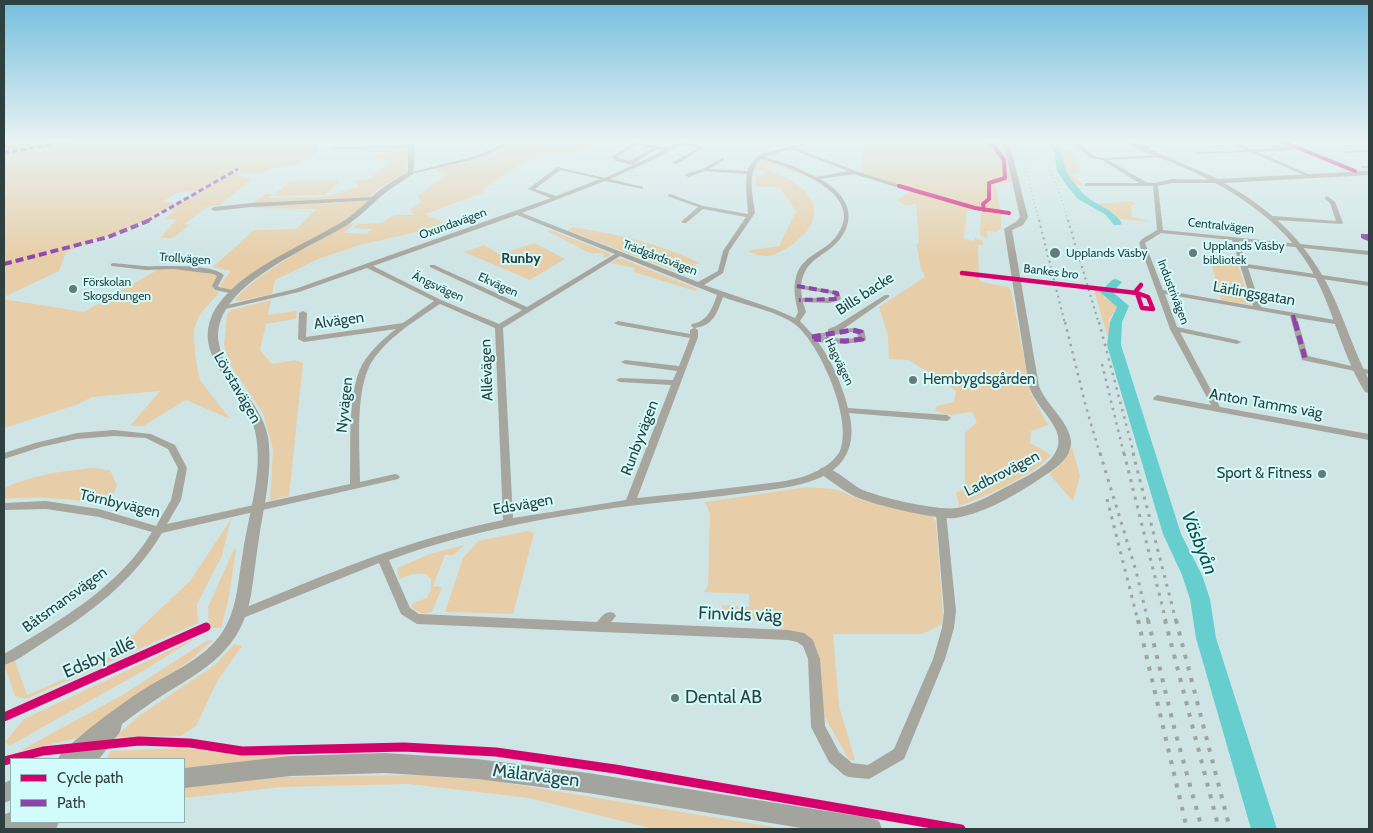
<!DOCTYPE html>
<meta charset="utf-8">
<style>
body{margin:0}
#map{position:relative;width:1373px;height:833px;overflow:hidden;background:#cfe5e5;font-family:Cabin,sans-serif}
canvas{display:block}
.frame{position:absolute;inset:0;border:5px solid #2f4040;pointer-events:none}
.legend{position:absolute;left:10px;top:758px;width:175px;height:65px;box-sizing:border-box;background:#d2fcfc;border:1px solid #91b1b1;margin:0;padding:6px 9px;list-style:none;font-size:15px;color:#2f4040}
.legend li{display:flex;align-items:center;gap:10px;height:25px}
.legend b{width:25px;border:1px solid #91b1b1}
</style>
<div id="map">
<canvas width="1373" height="833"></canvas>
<div class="frame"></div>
<ul class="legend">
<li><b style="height:6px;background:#d6006c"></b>Cycle path</li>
<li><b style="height:6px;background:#8e44ad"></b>Path</li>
</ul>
</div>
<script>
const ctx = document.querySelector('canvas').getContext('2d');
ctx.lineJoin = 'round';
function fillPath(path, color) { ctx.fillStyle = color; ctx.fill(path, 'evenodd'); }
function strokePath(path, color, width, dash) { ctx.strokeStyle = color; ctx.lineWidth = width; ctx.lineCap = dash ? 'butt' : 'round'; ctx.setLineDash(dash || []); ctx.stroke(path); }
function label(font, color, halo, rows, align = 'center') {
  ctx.font = font + ' Cabin,sans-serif'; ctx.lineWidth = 4; ctx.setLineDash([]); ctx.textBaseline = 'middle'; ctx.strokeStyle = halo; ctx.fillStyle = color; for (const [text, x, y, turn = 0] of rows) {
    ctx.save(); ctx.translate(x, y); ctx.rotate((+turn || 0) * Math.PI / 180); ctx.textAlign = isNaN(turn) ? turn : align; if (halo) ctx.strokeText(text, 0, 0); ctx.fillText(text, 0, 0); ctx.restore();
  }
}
fillPath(new Path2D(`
 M4,141H315L319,150L298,164L269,169L263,174H242L239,168L196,191L179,192L162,202L177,203L124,231L91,241L66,252L59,271L4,297Z
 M398,141H409C412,155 403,163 405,172C400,180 381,184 374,193C344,231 293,245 254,272C245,278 238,285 230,291L222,290L220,285L231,271L213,267L254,230L296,229L317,209L255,208L252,206L339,203L341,199L253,204L265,194H273L269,198L323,197L358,187L359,184L354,183L355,181H350L370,179L389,162L388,159H372L377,154H385Z
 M518,141H602L565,157L547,154L534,160L525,162L484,188L483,193L425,214L448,225L363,244L318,259L275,280L272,294L240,301L234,300C266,267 310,246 350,223L353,224L344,233L367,234L372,229L353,228L357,224L382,223L394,215H414L410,209L421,202L418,196L446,175L434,169L480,158Z
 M860,141H1002L1008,162L1011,183H995L1001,213V229L996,232L987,231L988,239L980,235L981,211L967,209L964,239L974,241L975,238L983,241V245H978L979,280L982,282L1008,287L1011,290L1031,394L1048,425L1031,431L1030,443L1051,455C1033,476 986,496 959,506L956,493L965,488V433L977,422L972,412L949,415L935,411L937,406L954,402L956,391L930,373L908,360L889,359L888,336L879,307L925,277L921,268L916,244L919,243L916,204L904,205L897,200L909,192L900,185L862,172L863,146Z
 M1056,141H1069L1074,145H1060L1073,156L1081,173L1071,174L1084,185H1076L1065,173L1063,162L1059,158L1064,153L1055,144Z
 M762,158L810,175C793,177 781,162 763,166C778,175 797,180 808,195C824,217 806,236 787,248C781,251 772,257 765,256C760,256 752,253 747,251L779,246L796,211L779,187H756V175H764L761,170H753Z
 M236,171L240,176L252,179L220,205L207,207L184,224L190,225L173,238H160L176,220L166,219L173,211L169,210Z
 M339,181L325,195L273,196L289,182Z
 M1132,201L1136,205H1131L1132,217L1153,222L1120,219L1114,213L1096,204Z
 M573,227C618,234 659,244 700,263L675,271L567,230Z
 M551,230L609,253L611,255L605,258L603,257L604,253H590L547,231Z
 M535,243L565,259L530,280L464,252L484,245L499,254Z
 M1209,255L1236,259L1251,305L1221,300Z
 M617,259H622L698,289L695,291L634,272L635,268L610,263Z
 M172,268L216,275L218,278L213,286V289L219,293L200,314L194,329L195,356L200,380L230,419L186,400L143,426H130L160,391L92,397L76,405L4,428V299L84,312L159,269Z
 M1094,290L1102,291L1104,297L1118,306L1109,320V341Z
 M271,300L268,315L297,311L296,319L266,324L260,350L272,364L295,360L303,363L289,496L270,501L273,449L263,413L230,365L224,344L227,314L231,310Z
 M1072,447L1080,476L1073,501L1049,474L1062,463Z
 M93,468L110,470L117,485L109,506C74,498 40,496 4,499V488C32,475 62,471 93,468Z
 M807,487L835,489L859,499L932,516L936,522L943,615L941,625L922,634H833L839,706L855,760H849L822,712L817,650L812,640L804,633L780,629V621L722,618V605L749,607V594L704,592L708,585L710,514L705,502Z
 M231,519L222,556L197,604L198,623L26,699L15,696L4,664L14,658L27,695L104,662L190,581Z
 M528,531L534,533L513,614L445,612L463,558L478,541Z
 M464,545L454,555H445L433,586L442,587L432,612C422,615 419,613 411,607L413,603L427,598L431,590V579L426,574H413L399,579L397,568L430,554Z
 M234,549H236L229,597L221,628H209L208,607Z
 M198,637L143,671L9,746L5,742L24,719Z
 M213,640L190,661L78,738L18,752L124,694L206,641Z
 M234,644L242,646L218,680L196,726L181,736L115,737L140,715L215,665Z
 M184,748L238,754L302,756L184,768V759H107L110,751Z
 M410,775L488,780L786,829H654L529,798L409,784L282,787L184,798V788L191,785L284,777Z`), '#e7cea9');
fillPath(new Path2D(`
 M1047,141H1055C1064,153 1061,157 1066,170C1069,178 1076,185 1082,192C1094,206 1112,207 1122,223L1120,225H1114L1106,215L1078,199L1068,187L1057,171L1054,151Z
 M1116,279L1122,282L1113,292L1129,306L1122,322L1121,345L1181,534L1202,575L1210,599L1216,638L1277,829H1251L1196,638L1190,599L1182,575L1163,534L1107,345L1110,322L1117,307L1100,292L1112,280Z`), '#67cecf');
fillPath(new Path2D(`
 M512,141H517L479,158L411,174L409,173L475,156Z
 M617,141L636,142L667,148L676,143L668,141H686L685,142L700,145L701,149L677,164H673V162L697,149L696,147L681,144L659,157L610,179L643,187V189L605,181L522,213L698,282L718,271L723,251L746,217L703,209L686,223H682V221L698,207L667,196L670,194L703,206L748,214L746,187L747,174L705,171L688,177L685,175L686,174L703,169L722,158H724V160L710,169L747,171C750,164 756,157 761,154L813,141H819L795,148L856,171L901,185L902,186L899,188L854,174L820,179C844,192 859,214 840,239C826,257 805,257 801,285L839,292L841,299L840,300L829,303L803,302L806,312L800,321L813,335L828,332V329L836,326L885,295H889V297L842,330L852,328L864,330L866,339L865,341L845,344L818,342C832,361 842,385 848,408L947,415L951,418L947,421L849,413C855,436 851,459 829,473C807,486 778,489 753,492C712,498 670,501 629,506C547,517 466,532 389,560L410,608L419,614L597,622C602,616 606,610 614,613L616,616L611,622L788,630L804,633L812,639L814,643L820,659L825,726L839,752L852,763L868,765L894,749L933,659L942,628L944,611L936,513L937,510H945L946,513L956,611L954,628L945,659L904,759L869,779L849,777L844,775L829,762L811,727L808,659L803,646L797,642L788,640L417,624L401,614L379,563L243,618L239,620L235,618L233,615L235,612C324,575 408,539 503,520L495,328L440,304C416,320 382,341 369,367C355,397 360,449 360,482L395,474L398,475L400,477L398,479L162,533C134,581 88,615 41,644C29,652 17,661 4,665V654C58,622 119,587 152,532L99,517L46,509L4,510V503L46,501L99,509L156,526L171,500L178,468L168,449L146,438L114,436L77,439L41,447L4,459V453L35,443L77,433L114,430L151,434L175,445L187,468L181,500L167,524L350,484C351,452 347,393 362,365C370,351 383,339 396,329L304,342L298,339L299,313L303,311L307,313L306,337L403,323L434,301L367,268L299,292L221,310L219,309V307L295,289L551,198L528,189L557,167L605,178L633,165L615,161L612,157L631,144L616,143ZM637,145L652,148L629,161L617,157ZM657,149L664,150L637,163H634ZM790,149L848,171L816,177L791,165L764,157ZM761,159C792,167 871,195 835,238C824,251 806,255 798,271C792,285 795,298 798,312L795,318L774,309L704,285L723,273L729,251L755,213C753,195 746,173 761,159ZM560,170L600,179L556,196L535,189ZM517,215L615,254L527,307L434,265H430V267L522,310L499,324L441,300L373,266ZM620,256L717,295C712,309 708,321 692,324L691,326L694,328L690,330V334L618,321L614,323L618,325L690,338L679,366L625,360L621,362L625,364L677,371L673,380L620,378L616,380L620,382L671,385L626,500L513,518L503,328ZM801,289L834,294V298H802ZM723,297C746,306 779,311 797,326C821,347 851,417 841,448C838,458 827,466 817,471C798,481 775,482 754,485C715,490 676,494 637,498L698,337V330L695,328C714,325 717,313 723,297ZM852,332L857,333L858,338L845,339L822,337Z
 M1069,141C1080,141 1089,154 1099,158L1164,155V156L1162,157L1108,160L1146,182L1155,183L1172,179L1220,180V182L1218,183H1172L1158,186L1163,230L1369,251V255L1239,241L1247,264L1369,282V286L1248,268L1261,307L1341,321L1345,323L1341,325L1297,318L1308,356L1369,370V374L1302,360L1290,316L1165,294L1177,327L1237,340L1241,342L1237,344L1180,332L1220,407L1369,434V440L1154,400L1153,398L1157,395L1211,405L1170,329L1139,243L1142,239L1157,230L1153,186H1085V184L1087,183H1139L1102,160L1091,158ZM1161,233L1232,240L1253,306L1163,290L1145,243Z
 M1133,141H1138L1150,147V150L1146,151V149Z
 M1227,141H1232L1252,149L1273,148L1271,146L1286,145L1294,148V150L1258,152L1313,176L1308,177L1251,152L1197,154L1195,153L1197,152L1245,150Z
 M1363,141H1369V143L1363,142Z
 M413,146L415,147V148L334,149L332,148L334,147Z
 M1369,150V152L1344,153L1342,152L1344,151Z
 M1363,166H1369V168H1361V166Z
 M1327,196L1335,202L1343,223L1342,224L1274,220L1271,218L1274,216L1336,221L1330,203L1324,198Z
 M374,197L377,199L376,200L251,207L214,211L211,209L214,207L251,203Z
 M113,263C123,264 134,265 144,266C164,267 209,263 224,275L218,286L219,287L236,291L237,292L234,294L215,290L212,286L217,276L213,274L173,269L146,270L111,266V264Z`), '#a6a59e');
fillPath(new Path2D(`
 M408,141H414L415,150L413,174C404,180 394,186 385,193C373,203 363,214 350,223C312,248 208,286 219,344C225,379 261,400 268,437C273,470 264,506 259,538C256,557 254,576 251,595C241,650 207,668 163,695C149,704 135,714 122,724L120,732L99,759H58L61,753C85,731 111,711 138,693C166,674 204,661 223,631C238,608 238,578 243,552C249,511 266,464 253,424C242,389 195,359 211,318C229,273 306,245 345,220C358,211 369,199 381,189C389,183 399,178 408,172Z
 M1003,141H1009L1028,217L1023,225L1012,230L1039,386C1046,405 1069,421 1071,441C1072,459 1053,470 1041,478C1016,495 985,513 955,518C937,520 869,504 852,495C841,489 831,481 821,474L819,471L821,468C833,465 851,485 863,490C882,498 938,511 957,508C977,504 994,493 1012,484C1033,473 1070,457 1055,428C1047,413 1034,402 1029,386L1004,229L1017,221L1020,217Z
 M1124,141H1131L1218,179L1369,171V175L1224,183C1273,210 1310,245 1333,296C1346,324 1355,353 1369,380V393L1365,392C1338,349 1332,296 1301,254C1271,213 1226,186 1180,166C1162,158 1140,152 1124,141Z`), '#a6a59e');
fillPath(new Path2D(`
 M385,753L477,759L588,773L871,818L879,821L882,829H807L588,793L477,779L385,773L291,776L184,788V768L291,756Z
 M11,780V800L4,803V783Z
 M11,812V822H59L56,829H5L4,818L5,814Z`), '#a3a49d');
strokePath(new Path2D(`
 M1019,141L1039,221
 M1037,141L1060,194L1068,221`), '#9da4a1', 1, [1, 3]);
strokePath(new Path2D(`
 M1039,220L1065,324
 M1068,220L1099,324`), '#9da4a1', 2, [2, 4]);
strokePath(new Path2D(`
 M1065,322L1086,407L1100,454
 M1099,322L1134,454
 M1102,364L1124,454`), '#9da4a1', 2.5, [2.5, 5]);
strokePath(new Path2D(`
 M1100,453L1136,571L1148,621
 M1124,453L1166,621
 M1133,453L1176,621
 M1107,499L1138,621`), '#9da4a1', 3, [3, 6]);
strokePath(new Path2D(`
 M1138,620L1187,829
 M1148,620L1175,731L1202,829
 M1165,620L1219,829
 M1176,620L1230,829`), '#9da4a1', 4, [4, 8]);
strokePath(new Path2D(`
 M4,153L69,141
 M147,221L238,169`), '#8e44ad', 3, [5.5, 3]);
strokePath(new Path2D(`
 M1369,236H1360L1369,239
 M4,264L108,237L150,220
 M797,286L837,293L838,299L799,300
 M1293,315L1295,324`), '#8e44ad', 4, [8, 4]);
strokePath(new Path2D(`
 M1295,322L1305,358
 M812,337L852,330L861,332L862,339L845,341L814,339`), '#8e44ad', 5, [9, 5]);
strokePath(new Path2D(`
 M1281,141L1355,171
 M899,186L975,208L1009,213
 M984,210L983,204L989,199V183L1005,178L1004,160L990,141`), '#d6006c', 4);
strokePath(new Path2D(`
 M962,273L1137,293
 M1137,293L1148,297L1153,309L1142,308Z
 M1137,293L1136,291L1141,285`), '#d6006c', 4.5);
strokePath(new Path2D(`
 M4,717L206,627
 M4,761L43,751L139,741L190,743L242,751L404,747L496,752L615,769L961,829`), '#d6006c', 9);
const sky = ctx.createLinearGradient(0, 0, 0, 257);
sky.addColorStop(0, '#74bede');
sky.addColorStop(0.55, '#e9f3f3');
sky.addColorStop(1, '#e9f3f300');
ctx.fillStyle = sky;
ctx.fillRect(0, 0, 1373, 257);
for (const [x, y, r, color] of [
 [1055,253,6,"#677a7a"],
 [1193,253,5,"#677a7a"],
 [73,289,5,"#677a7a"],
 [913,380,5,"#677a7a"],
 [1322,474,5,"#677a7a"],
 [675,698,5,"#677a7a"]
]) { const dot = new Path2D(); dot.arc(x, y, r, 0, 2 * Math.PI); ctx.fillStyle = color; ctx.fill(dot); strokePath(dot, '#d2fcfc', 2); }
label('12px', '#2f4040', '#d2fcfc', [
 ["Oxundavägen",453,224,-20],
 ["Centralvägen",1221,226,6],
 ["Trädgårdsvägen",660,258,21],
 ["Trollvägen",185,259,4],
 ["Bankes bro",1051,272,7],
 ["Ekvägen",498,285,24],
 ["Ängsvägen",438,287,25],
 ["Industrivägen",1173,292,69],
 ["Hagvägen",839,362,64]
]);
label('12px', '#2f4040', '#d2fcfc', [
 ["Upplands Väsby",1203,246],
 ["bibliotek",1203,260],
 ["Upplands Väsby",1066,253],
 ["Förskolan",83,282],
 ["Skogsdungen",83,296]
], 'left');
label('bold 14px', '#2f4040', '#d2fcfc', [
 ["Runby",521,259]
]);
label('15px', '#2f4040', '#d2fcfc', [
 ["Bills backe",865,294,-33],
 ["Lärlingsgatan",1254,294,10],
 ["Alvägen",339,321,-8],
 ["Allévägen",487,370,-92],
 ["Lövstavägen",237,388,60],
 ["Anton Tamms väg",1266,404,10],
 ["Nyvägen",345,405,-84],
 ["Runbyvägen",640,438,-69],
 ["Ladbrovägen",1002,474,-27],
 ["Törnbyvägen",120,504,13],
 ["Edsvägen",523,505,-10],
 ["Båtsmansvägen",65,600,-36]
]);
label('15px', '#2f4040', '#d2fcfc', [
 ["Hembygdsgården",923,380],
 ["Sport & Fitness",1312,474,"right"]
], 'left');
label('18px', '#2f4040', '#d2fcfc', [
 ["Finvids väg",740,615,2],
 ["Edsby allé",99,658,-24],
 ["Mälarvägen",536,776,7]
]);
label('18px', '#2f4040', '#d2fcfc', [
 ["Dental AB",685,698]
], 'left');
label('italic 19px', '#144e4e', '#d2fcfc', [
 ["Väsbyån",1199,543,68]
]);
</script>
